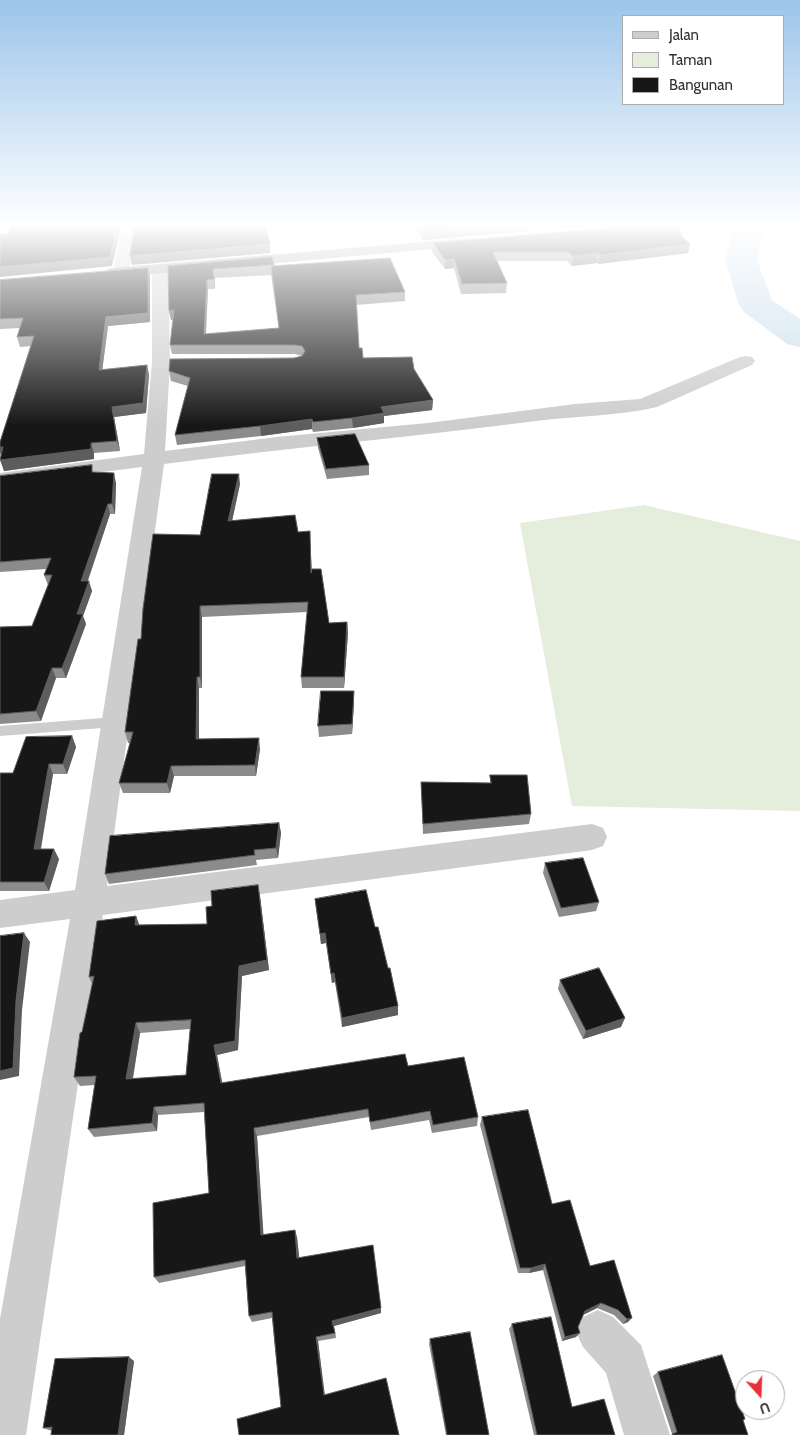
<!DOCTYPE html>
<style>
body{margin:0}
#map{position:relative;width:800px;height:1435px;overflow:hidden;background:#fff;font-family:Cabin,sans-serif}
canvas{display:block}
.legend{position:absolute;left:622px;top:15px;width:162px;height:90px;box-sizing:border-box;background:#fff;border:1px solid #acacac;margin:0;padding:6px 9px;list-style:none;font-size:15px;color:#303030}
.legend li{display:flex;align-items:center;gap:10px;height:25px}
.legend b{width:25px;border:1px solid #acacac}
.north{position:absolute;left:735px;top:1370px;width:50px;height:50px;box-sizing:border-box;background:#fff;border:1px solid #acacac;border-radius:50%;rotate:160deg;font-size:14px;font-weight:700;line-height:20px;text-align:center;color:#303030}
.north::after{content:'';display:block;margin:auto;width:18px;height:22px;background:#e83036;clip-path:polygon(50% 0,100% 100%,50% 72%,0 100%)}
</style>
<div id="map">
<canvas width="800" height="1435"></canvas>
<ul class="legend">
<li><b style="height:6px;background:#cdcdcd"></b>Jalan</li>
<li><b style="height:14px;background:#e5eddd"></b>Taman</li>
<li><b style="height:14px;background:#171717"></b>Bangunan</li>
</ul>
<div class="north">U</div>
</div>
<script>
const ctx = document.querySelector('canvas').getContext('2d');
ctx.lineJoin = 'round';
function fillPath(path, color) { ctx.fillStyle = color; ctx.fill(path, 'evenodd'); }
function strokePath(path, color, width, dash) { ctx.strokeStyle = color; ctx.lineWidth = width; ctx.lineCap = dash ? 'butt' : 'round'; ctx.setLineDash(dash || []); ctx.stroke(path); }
fillPath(new Path2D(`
 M644,505L800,541V811L572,806L520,523Z`), '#e5eddd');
fillPath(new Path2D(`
 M735,224H765L757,260L772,300L800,319V347L787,344L744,312L739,305L725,260Z`), '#c9deed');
fillPath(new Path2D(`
 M115,717L120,718L122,722L120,726L115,727L0,736V726Z`), '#cdcdcd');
fillPath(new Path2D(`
 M122,224H136L129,273L127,276H115L113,273Z
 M527,224H541L548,236L546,239H536Z
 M160,264L166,266L168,269L170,362L165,451L277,437L428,423L575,404L640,399L740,357L746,356L752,357L755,361L752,365L657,407C619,416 576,416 536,421C412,437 288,448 164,464L107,886L592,824L603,828L607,837L603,846L592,850L103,915L26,1435H0V1319L70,919L0,928V900L75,890L142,467L0,485V473L144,454L152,362V269L154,266Z
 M598,1310L613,1317L641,1345L670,1435H624L606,1373L583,1347L576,1332L583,1317Z`), '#cdcdcd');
fillPath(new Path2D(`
 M471,238L476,239L478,242L476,245L112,278L106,276L104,273L106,270L112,268Z`), '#a0a0a0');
fillPath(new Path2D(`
 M412,224H530L529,231L423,240Z
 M542,224H610L546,229Z
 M620,227L682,237L690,244L688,253L598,264L597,263L572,266L567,261H497L507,283L506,293L461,294L454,268L445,269L432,252L433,243Z
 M168,266H274L405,292V301L356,305L359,348L363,358L414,369L433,400L432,410L384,416V423L353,428L313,432L312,429L261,436L177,445L175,435L188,386L171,381L169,371L294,358L302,356L295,354H172L170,345L173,320H171L169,311ZM271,275L279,328L206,334L208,289H215V278Z
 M148,268L150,277V322L108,326L102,370L147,365L149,375L146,413L114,417L120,451L94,453V459L4,471L0,452V442L31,346L20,347L17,337L20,328L0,329V280Z
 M317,438L369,465V475L327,479L318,448Z
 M94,472L116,483L115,514H110L88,581L92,591L83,616L86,624L66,678H56L41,721L0,724V627L32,626L48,585L44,575L46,569L0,572V476Z
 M240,484L232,520L298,532L310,542L312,570L329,623L347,622L348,633L344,688H302L301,677L307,612L202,617V688H199V739L260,749L256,776H174L170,793H123L119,783L130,743H128L125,732L141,639L200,535Z
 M354,702L352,734L319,737L318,726Z
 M72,736L76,747L67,774H53L41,849L59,859L49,891H0V773H13Z
 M490,775L531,814L529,824L423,834L421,782L490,783Z
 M279,823L281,833L278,858L256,860L257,865L109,884L105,874Z
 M545,863L599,902L596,911L559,917L543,873Z
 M258,885L260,896L269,970L242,976L238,1050L217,1055L222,1083L408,1066L478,1117L477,1126L432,1133L429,1120L371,1130L369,1117L257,1136L263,1235L297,1237L299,1258L381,1313L334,1326L336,1338L318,1341L325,1395L281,1407L272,1318L252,1322L249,1316L245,1266L159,1283L154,1277L209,1193L204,1112L158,1115L157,1131L94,1137L88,1129L95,1085L80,1086L74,1077L92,984L89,977L136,916L139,925L207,924L212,906ZM190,1029L186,1075L133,1079L140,1033Z
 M315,899L375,927L398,1006V1015L342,1027L335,982L332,983L326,943L321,944Z
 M560,980L621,1027L583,1039L558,989Z
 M482,1117L552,1204L590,1266L614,1260L628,1322L623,1324L614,1315L597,1308L583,1315L578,1327L576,1337L562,1341L543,1270L529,1273H518L480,1125Z
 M512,1324L572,1407L615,1435H534L509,1329Z
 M430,1339L489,1435H446L429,1344Z
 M134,1361L124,1435H51L52,1431L43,1428Z
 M658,1372L743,1420L748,1435H671L672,1434L653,1376Z`), '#8b8b8b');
fillPath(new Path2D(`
 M118,224H122L112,266L0,277V267Z
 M504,224H530L529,231L423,240L424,231Z
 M547,224H610L546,229Z
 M270,244V253L132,265L130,256Z
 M690,244L688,253L598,264L600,255Z
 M598,253L597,263L572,266L573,256Z
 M454,259V268L445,269V260Z
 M148,268L150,277V322L108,326L101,380L99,370L106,317Z
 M213,269L215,278V289Z
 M207,280L208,289L205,344L204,334Z
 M174,310L176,320H171L169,311Z
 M147,365L149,375L146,413L114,417L120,451L117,441L112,407Z
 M433,400L432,410L384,416V423L353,428L352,418L381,407Z
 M312,419V429L261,436L260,426Z
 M91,443L94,453V459L4,471L0,460Z
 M0,447H3L2,458L0,452Z
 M114,473L116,483L115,514L112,504Z
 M239,474L240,484L230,531L228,521Z
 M108,504L110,514L84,591L81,581Z
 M89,581L92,591L83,616L86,624L66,678L62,668L77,614Z
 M200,606L202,617V688L200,677Z
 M347,622L348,633L344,688V677Z
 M52,668L56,678L41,721L36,711Z
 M197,677L199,688V750L196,739Z
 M354,691V702L352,734V724Z
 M72,736L76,747L67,774L63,764Z
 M259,738L260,749L256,776L255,765Z
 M49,764L53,774L39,859L34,849Z
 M171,766L174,776L170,793L167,783Z
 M279,823L281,833L278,858L276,848Z
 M54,849L59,859L49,891L44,882Z
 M258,885L260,896L269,970L242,976L238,1050L217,1055L224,1092L221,1083L214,1045L239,966Z
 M136,916L140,927L135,925Z
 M24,933L30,942L22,1010L19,1076L0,1080V1071L16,1001Z
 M325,933L326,943L321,944L320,934Z
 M334,973L335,982L332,983L331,974Z
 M398,1006V1015L342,1027V1018Z
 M625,1018L621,1027L583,1039L586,1031Z
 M136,1023L140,1033L131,1088L126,1079Z
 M154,1107L158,1115L157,1131L152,1123Z
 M254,1128L257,1136L264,1242L261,1235Z
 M295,1230L297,1237L300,1264L297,1258Z
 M545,1264L543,1270L529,1273L531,1268Z
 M601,1303L597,1308L581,1316L585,1311Z
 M381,1308V1313L334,1326L336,1338L332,1321Z
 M632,1318L628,1322L623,1324L627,1319Z
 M580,1333L576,1337L562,1341L565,1337Z
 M316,1337L318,1341L325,1399L324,1395Z
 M129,1357L134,1361L124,1435H118Z`), '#5d5d5d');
const building = new Path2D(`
 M12,224H118L110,257L0,267V234H8Z
 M135,224H265L270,244L130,256Z
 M419,224H504L424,231Z
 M639,224H678L682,237L690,244L600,255L598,253L573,256L568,252H493L507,283L462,284L454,259L445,260L433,243L620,227Z
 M272,257L274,265L213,269L214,279L207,280L204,334L279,328L271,266L390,258L405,292L356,295L359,348H362L363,358L412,357L414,369L433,400L381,407L384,413L352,418L313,422L312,419L260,426L175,435L190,378L169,371L170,359L294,358L302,356L305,351L302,346L294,345H170L174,310L169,311L168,266Z
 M148,268V313L106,317L99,370L147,365L143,403L112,407L117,441L91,443V449L0,460L3,447H0V442L34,336L17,337L23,318L0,319V280Z
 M355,434L369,465L326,469L317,438Z
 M92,465V472L114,473L112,504H108L81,581H89L77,614H83L62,668H52L36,711L0,714V627L32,626L52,575H44L51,558L0,562V476Z
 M212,474H239L228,521L295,515L298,532L310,531L311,573L312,569H321L329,623L347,622L344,677H301L308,602L200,606V677H197L196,739L259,738L255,765L171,766L167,783H119L133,732H125L138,639H141L143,609L153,534L200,535Z
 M321,691H354L352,724L318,726Z
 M72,736L63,764H49L34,849H54L44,882H0V773H13L26,737Z
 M490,775H527L531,814L423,824L421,782L491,783Z
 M279,823L276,848L254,850L255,855L105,874L110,836Z
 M583,858L599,902L561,908L545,863Z
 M258,885L267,960L239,966L235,1041L214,1045L221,1083L405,1054L408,1066L464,1057L478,1117L433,1125L430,1111L370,1122L368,1109L254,1128L261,1235L295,1230L297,1258L373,1245L381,1308L332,1321L335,1333L316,1337L324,1395L386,1378L399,1435H239L237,1419L281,1407L272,1312L249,1316L245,1260L154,1277L153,1203L209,1193L204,1103L154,1107L152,1123L88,1129L96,1076L74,1077L80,1033L82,1032L94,976L89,977L97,921L136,916L135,925L207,924L206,907L212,906L211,891ZM191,1020L186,1075L126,1079L136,1023Z
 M366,890L375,927H378L388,968H390L398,1006L342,1018L334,973L331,974L325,933L320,934L315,899Z
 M24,933L16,1001L13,1068L0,1071V936Z
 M599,968L625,1018L586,1031L560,980Z
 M528,1110L552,1204L570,1200L590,1266L614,1260L632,1318L627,1319L618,1310L601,1303L585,1311L578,1327L580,1333L565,1337L545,1264L531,1268H520L482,1117Z
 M551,1317L572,1407L604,1399L615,1435H537L512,1324Z
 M470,1332L489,1435H447L430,1339Z
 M722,1355L745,1419L743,1420L748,1435H673L672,1434L677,1432L658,1372Z
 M129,1357L118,1435H51L52,1427L43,1428L55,1359Z`);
fillPath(building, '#171717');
strokePath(building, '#5d5d5d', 1);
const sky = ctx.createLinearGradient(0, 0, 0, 425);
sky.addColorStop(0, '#9bc5ea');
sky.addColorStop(0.53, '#fff');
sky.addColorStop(1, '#ffffff00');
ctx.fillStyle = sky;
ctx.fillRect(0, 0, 800, 425);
</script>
